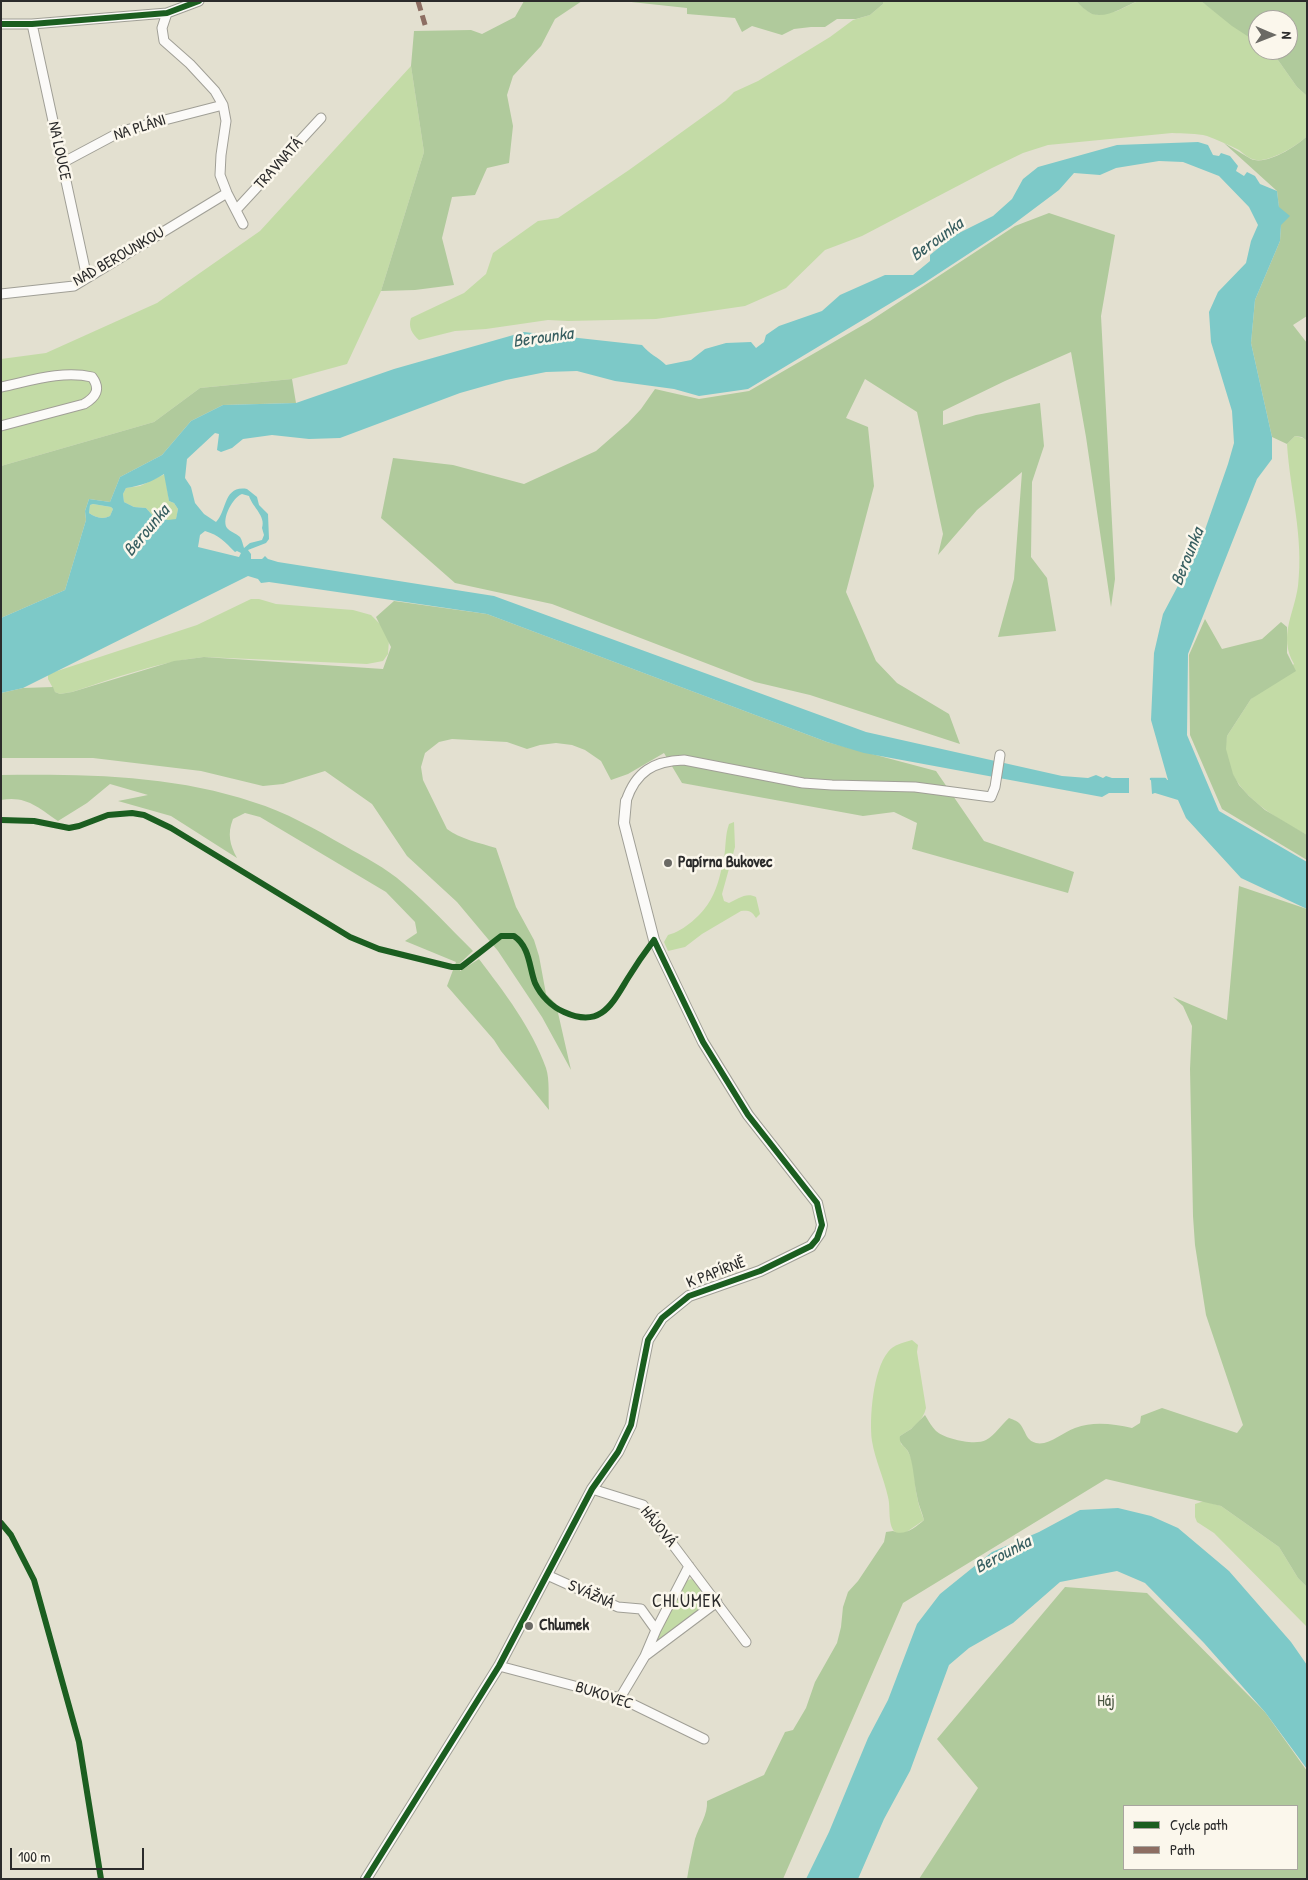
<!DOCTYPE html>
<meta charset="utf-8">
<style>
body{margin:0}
#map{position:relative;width:1308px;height:1880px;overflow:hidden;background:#e3e0d0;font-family:"Patrick Hand",sans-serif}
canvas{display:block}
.frame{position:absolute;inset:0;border:2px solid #2b2b2b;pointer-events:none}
.legend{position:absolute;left:1123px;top:1805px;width:175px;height:65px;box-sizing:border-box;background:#fbf7ec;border:1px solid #a8a59f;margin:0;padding:6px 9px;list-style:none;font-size:15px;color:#2b2b2b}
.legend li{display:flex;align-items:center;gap:10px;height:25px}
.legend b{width:25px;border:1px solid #a8a59f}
.north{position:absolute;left:1248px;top:10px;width:50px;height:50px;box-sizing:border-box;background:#fbf7ec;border:1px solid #a8a59f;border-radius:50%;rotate:91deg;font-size:14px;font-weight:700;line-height:20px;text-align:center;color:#2b2b2b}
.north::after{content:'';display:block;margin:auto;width:18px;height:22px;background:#6b6a65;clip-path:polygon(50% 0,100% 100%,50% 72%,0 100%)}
.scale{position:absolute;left:10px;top:1848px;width:134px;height:22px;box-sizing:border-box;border:2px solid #2b2b2b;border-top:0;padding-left:6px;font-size:15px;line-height:18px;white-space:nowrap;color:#2b2b2b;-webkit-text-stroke:4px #fbf7ec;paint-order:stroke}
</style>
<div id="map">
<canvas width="1308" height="1880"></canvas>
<div class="frame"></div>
<ul class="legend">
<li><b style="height:6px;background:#1b5e20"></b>Cycle path</li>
<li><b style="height:6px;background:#8d6e63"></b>Path</li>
</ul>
<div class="north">N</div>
<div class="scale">100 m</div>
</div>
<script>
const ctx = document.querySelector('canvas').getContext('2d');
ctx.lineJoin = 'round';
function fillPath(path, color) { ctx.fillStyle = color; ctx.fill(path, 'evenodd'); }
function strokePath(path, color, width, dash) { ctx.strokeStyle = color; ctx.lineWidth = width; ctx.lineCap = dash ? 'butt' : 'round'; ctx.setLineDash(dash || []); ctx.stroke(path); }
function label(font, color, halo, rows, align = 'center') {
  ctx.font = font + ' "Patrick Hand",sans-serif'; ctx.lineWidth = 5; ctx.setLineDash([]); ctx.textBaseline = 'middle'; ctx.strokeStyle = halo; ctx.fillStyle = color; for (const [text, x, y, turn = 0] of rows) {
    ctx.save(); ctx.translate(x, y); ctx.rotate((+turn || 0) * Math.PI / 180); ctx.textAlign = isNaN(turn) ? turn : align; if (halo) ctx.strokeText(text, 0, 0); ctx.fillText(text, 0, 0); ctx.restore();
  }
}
fillPath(new Path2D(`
 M883,1H1076L1090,13L1098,15L1117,11L1138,1H1201L1258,43V50H1269L1273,53L1297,87L1307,96V136C1297,146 1266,165 1252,159C1247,157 1243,153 1239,150C1229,145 1218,140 1207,136C1197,133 1183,134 1172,133L1048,145L1023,153L992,168L862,236L825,250L786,288L745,306L656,319L568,321L548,320L486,329L455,331L419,340C412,334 408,327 411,318L464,293L486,274L493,253L538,221L558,218L629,170L725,101L734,92L758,81L830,37L853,20L870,15L883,4Z
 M411,66L424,152L381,291L347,364L292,379L200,388L154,422L1,466V359L46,353L157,303L260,231Z
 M1295,436L1303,438L1307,441V835C1272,816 1217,785 1227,736L1251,699L1294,664C1278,636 1294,615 1298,586C1304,536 1290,492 1287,444Z
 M165,474L169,501L174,503L178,509L176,520H168L154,517L146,508L134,507L124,502L123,494L126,488L140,486Z
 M93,504L111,507L113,509L110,516C102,520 95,517 89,513L90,505Z
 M251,599H259L276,604L353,610L371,615L381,625L389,640L388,654L383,661L367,664L204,657C158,662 115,678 72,692L60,694L55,692L48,679V674L197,625Z
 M734,822L735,847L722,894L724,901L729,903C738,899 746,892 756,897L760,914L756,918C752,911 748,910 741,911L702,934L685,947L668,951L664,942L668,935C684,931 703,914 711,899C718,887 721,871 724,858C726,846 725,835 729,824Z
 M912,1340L918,1345L917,1352L926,1408C923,1421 912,1429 900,1436L901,1444C917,1456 913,1478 917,1496C918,1504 921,1512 924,1520L905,1533H896C887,1526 891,1508 888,1497C884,1478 875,1460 872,1441C869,1419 873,1370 888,1352C894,1344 903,1343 912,1340Z
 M1204,1501L1221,1506L1279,1547L1298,1578L1307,1587V1627L1214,1533L1197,1522L1195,1517V1504Z
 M691,1579C702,1583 711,1597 707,1608L650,1651L686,1581Z`), '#c3dba6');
fillPath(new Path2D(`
 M524,1H582L555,19L541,46L513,76L507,95L513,126L509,163L487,168L475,195L452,197L442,238L454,285L415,290L381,291L424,152L411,66L414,31L471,30L482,34L515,17Z
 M622,1H883V4L870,15L856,19H837L825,27H811L794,29L782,35L752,26L742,32L735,18L687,14V8Z
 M1076,1H1138C1125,6 1107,19 1092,14C1086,11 1080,5 1076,1Z
 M1201,1H1307V96L1297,87L1273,53L1269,50H1288V20H1258V43L1232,26Z
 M1307,136V316L1293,325L1307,343V441L1302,437L1295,436L1287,444L1272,437L1251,343L1255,300L1280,241L1281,225L1277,191L1224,143C1233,148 1242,154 1251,159C1266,166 1297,146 1307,136Z
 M1049,213L1115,235L1101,316L1115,579L1111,607L1086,437L1071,352L1005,381L943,411V425L976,415L1040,403L1044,446L1032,482L1031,557L1047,578L1056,631L998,637L1014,579L1022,472L977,510L938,555L943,534L917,412L865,379L846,418L868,427L874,486L846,592L876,661L897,683L949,714L960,744L810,695L755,682L552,604L455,583L381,518L393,458L453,465L524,484L596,451L628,423L641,409L655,389L699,399L749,391L870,321L1015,226Z
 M292,379L296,403L223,405L191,421L162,455L120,477L110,502L89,499L85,511L86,520L65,590L1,618V466L154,422L200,388Z
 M394,601L487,614L827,742L936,771L984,841L1074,872L1068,893L912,849L917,823L894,812L863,816L682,783L664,753L628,774L611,780L601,761L585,750L572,745L556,743L540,745L527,749L507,742L452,739L439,742L425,753L421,767L423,780L447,829C460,839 480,843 496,848L516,907L534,940L539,956L546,994L556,1004L571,1070L542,1017L498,951L457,902L407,856L372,804L325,771L283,784L263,786L201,771L93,758H1V693L23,688L53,687L55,692L60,694L72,692L174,661L204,657L383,669L391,647L376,617Z
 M1205,619L1222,649L1262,639L1281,622L1287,627V653L1296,671L1251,699L1227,736L1226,749L1233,774L1239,785L1249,796L1265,810L1307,835V860L1222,809L1190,735L1189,655Z
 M1,775C85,774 173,775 253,802C286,812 315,829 345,846C364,857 386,868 403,883C428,904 450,928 473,951L460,963V971L479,959C504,992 532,1028 546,1068C550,1080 548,1097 549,1110L501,1051L494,1040L447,986L456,962L405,941L417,933L415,922L386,892L260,817L245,813L233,819C227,834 230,845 237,858L171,816L118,801L148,795L110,784L87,803L58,821C39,808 26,795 1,800Z
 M1239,886L1307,909V1587L1298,1578L1279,1547L1221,1506L1106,1479L903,1603L783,1879H687C689,1866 692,1852 695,1839C699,1826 708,1815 707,1801L764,1775L785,1732L793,1730L806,1708L815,1682L837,1643L841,1627L843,1607L848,1592L858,1581L884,1542L886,1532L893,1531C904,1537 916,1527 924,1520C922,1512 918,1504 917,1496C914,1483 914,1469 910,1456C908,1447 898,1445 900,1436L911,1429L925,1415C928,1420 932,1427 936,1431C945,1439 975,1446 986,1440C995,1435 1001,1425 1009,1418C1012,1419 1017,1421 1019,1423C1026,1430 1025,1440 1036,1443C1049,1446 1063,1432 1075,1428C1094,1421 1113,1424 1132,1428L1140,1423L1141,1416L1162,1408L1237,1433L1243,1425L1206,1315L1195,1245L1193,1216L1190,1069L1192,1026L1183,1006L1173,997L1227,1020Z
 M1065,1587L1147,1593L1265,1712L1307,1771V1879H919L978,1788L937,1739ZM1124,1806H1297V1869H1124Z`), '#b0ca9c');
fillPath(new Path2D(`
 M1198,142L1208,145L1213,155L1219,156L1221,153L1230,156L1238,166L1236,171L1244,176L1247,172L1255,176L1260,184L1277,191L1279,207L1290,216L1281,225L1280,241L1255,300L1251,343L1272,437V459L1257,479L1188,654L1187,735L1219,811L1307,862V909L1241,878L1186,818L1178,800L1155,793L1152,794L1151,780H1168L1151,720L1154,653L1163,614L1200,544L1228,464L1234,443L1232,411L1211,342L1209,312L1218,292L1246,263L1251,241L1258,225L1249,207L1219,176L1183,162L1159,161L1116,168L1100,175L1074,173L1059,190L1011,226L924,283L748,389L699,396L674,389L615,381L577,371L546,372L506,380L460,393L340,438L309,439L272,435L243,439L232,448L221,452L217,450L219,434L215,433L187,459L185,478L191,487L195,503L204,514L216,522C227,512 223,485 247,489L257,497L259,505L268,514L269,539L266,543L248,550L251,554V559H262L265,556L268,559L278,562L494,596L866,732L1062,776L1088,778L1096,775L1103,778L1106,776L1112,778H1129V793H1109L1102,797L864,753L827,742L487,614L269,582L261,583L258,579L248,576L23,688L1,693V618L65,590L86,520L85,511L89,499L110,502L120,477L162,455L191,421L223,405L296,403L394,369L524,332L642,345C649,354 658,357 666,365L691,360L705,349L726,343L751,342L756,348L764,342L766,335L779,326L822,311L840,295L885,275H913L930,261V255L953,236L993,216L1012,199L1023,179L1038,167L1117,145ZM164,474L169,501L174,503L178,509L176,519L168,520L154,517L146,508L134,507L124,502L123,494L126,488C140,486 152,482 164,474ZM242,494L249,496C253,508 266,516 262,528L264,535L262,540L250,543L244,548C243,545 242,540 240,537C236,533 230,532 227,528C221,519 233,497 242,494ZM93,504L111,507L113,509L110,516C102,520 95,517 89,513L90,505ZM205,531C219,535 225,542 235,552L237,551L241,553L239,557L198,547L200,535Z
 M1118,1508L1151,1516L1178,1528L1229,1571L1291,1642L1307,1665V1769L1265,1712L1204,1643L1145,1583L1117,1571L1060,1582L1013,1623L969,1648L949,1665L910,1771L884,1819L858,1879H806L829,1832L868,1738L888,1700L917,1624L940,1594L992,1552L1039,1532L1080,1510Z`), '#7dc9c8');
strokePath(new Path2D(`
 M1151,779H1165L1167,782`), '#7dc9c8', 2.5);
const minor = new Path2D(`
 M167,13L162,28L164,41L190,64L215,91L223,105L226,121L221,155L220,175L227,193L243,224
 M1,24H32L167,13L199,1
 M32,24L87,278
 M62,163L122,131L223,105
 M236,210L321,118
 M1,294L74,286L227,193
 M1,387C30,381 62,370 92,377C101,389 96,397 84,404L1,426
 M626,801C636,771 654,761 684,760L803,783L832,785L915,787L991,797L995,787L1000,755
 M592,1489L643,1505L746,1642
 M547,1575L618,1607L641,1609L656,1630
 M645,1656L656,1630L689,1566
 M499,1666L620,1698L704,1739
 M620,1698L645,1656L717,1602`);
const tertiary = new Path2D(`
 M366,1879L499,1666L592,1489L618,1452L631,1425L648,1340L662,1318L689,1296L760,1271L811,1246L820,1233L822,1225L817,1203L748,1115L703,1042L654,940L624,823L626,801`);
strokePath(minor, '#a09f96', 11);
strokePath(tertiary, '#a09f96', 12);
strokePath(minor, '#fbfaf8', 9);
strokePath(tertiary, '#fbfaf8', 10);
strokePath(new Path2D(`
 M418,1L426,28`), '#8d6e63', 5, [10, 5]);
strokePath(new Path2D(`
 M1,24H32L167,13L199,1
 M1,820L34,821L69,828L79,826L108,815L132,813L144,815L171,828L350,937L379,949L452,967H461L465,964L501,936H514C530,947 529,967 535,983C541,996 552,1007 564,1012C601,1029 612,1004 628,978C636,965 645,952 654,940L703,1042L748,1115L817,1203L822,1225L817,1239L811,1246L760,1271L689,1296L662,1318L648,1340L631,1425L618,1452L592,1489L499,1666L366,1879
 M1,1523L11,1535L34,1580L79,1742L101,1879`), '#1b5e20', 6);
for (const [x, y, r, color] of [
 [668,863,5,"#6b6a65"],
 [529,1626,5,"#6b6a65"]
]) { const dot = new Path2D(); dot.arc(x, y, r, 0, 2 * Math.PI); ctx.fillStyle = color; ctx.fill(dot); strokePath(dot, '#fbf7ec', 2); }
label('16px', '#2b2b2b', '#fbf7ec', [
 ["NA PLÁNI",140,128,-18],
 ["NA LOUCE",59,151,78],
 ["TRAVNATÁ",279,164,-48],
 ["NAD BEROUNKOU",119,257,-30],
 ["K PAPÍRNĚ",716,1273,-21],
 ["HÁJOVÁ",658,1527,51],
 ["SVÁŽNÁ",591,1595,24],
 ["BUKOVEC",604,1696,18]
]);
label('bold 16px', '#2b2b2b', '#fbf7ec', [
 ["Papírna Bukovec",678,863],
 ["Chlumek",539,1626]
], 'left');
label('16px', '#4a5641', '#fbf7ec', [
 ["Háj",1106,1702]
]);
label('italic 18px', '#385f61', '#fbf7ec', [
 ["Berounka",937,240,-36],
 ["Berounka",543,338,-8],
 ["Berounka",147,531,-50],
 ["Berounka",1188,557,-68],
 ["Berounka",1003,1555,-28]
]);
ctx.letterSpacing = '1px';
label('18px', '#2b2b2b', '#fbf7ec', [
 ["CHLUMEK",687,1602]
]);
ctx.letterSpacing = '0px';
</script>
